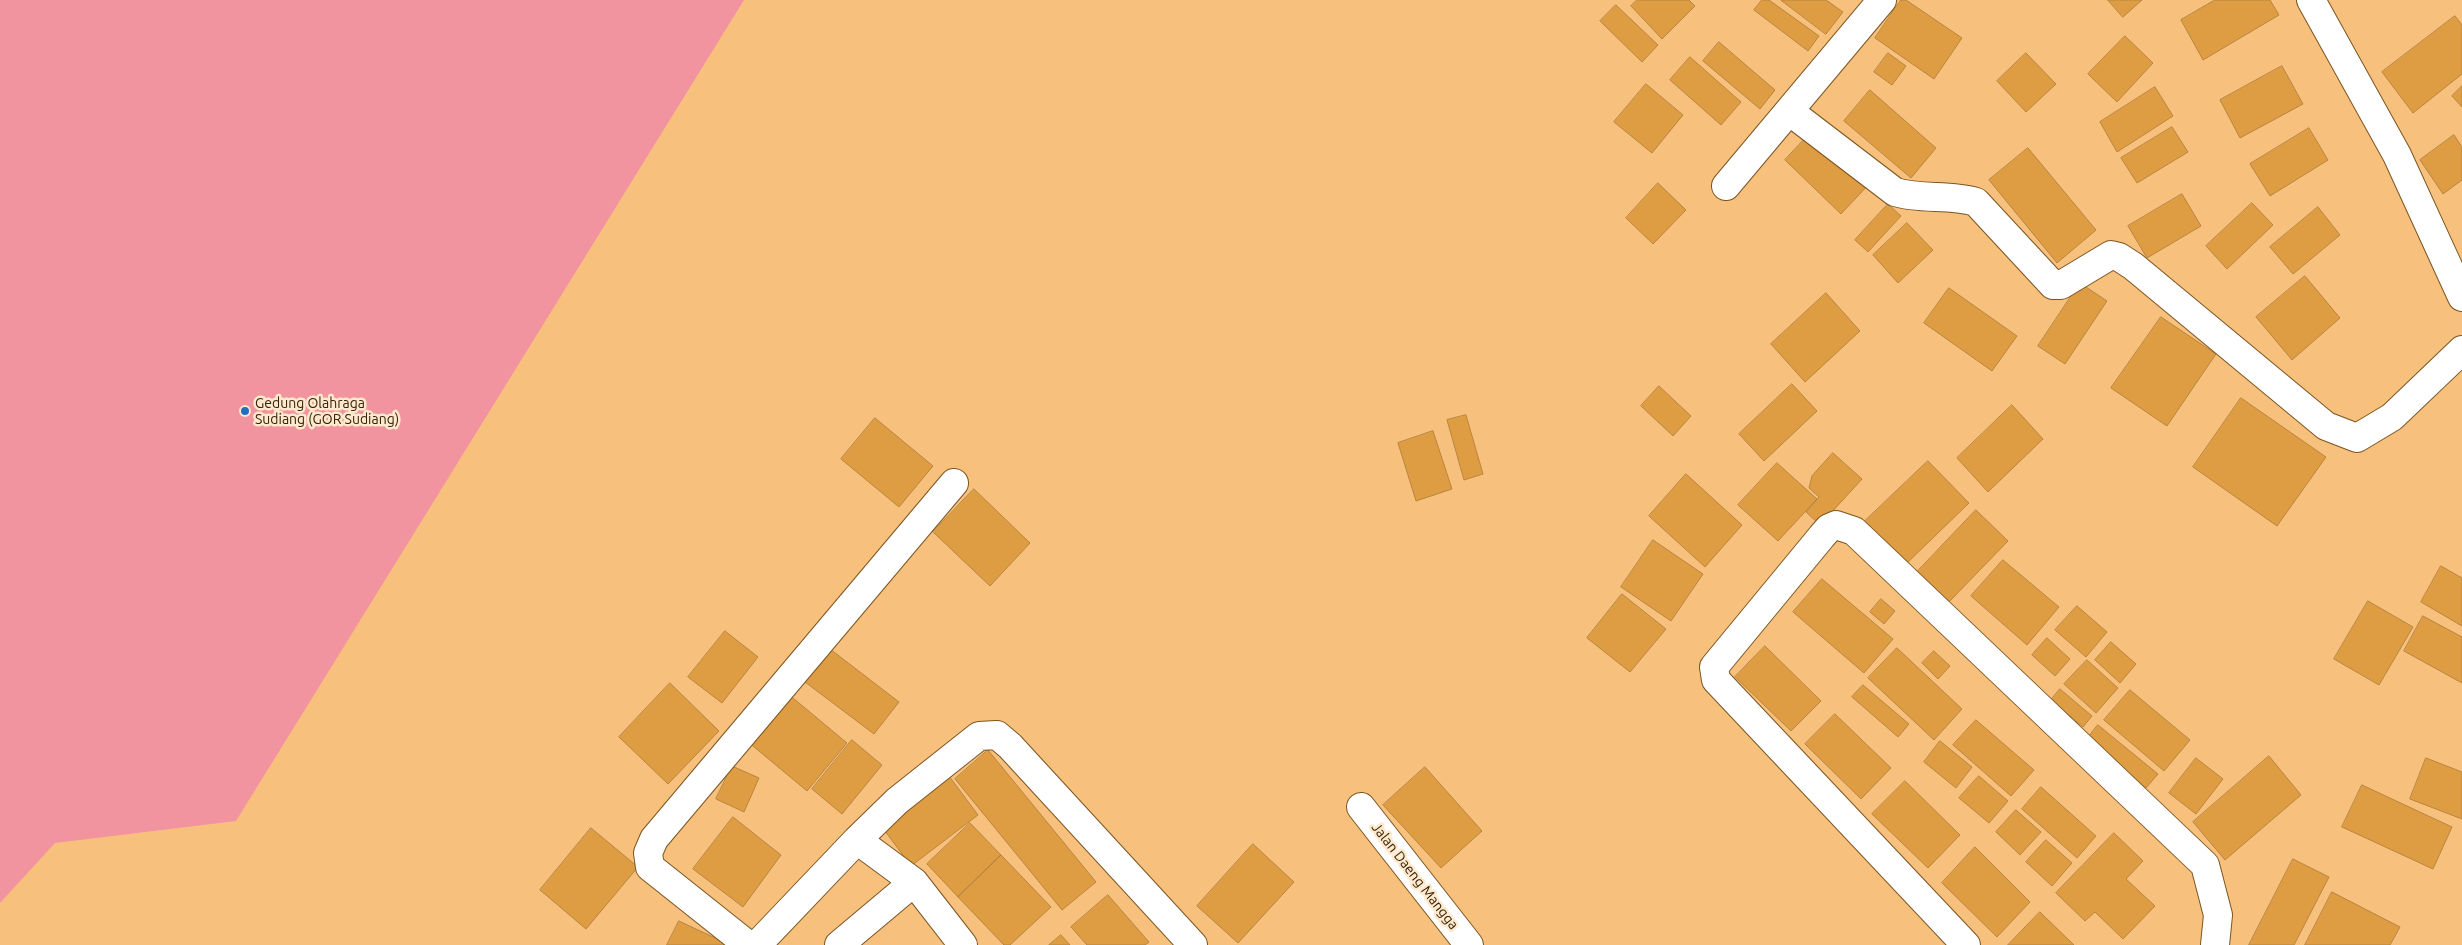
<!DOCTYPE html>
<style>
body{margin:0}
canvas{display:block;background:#f7c17d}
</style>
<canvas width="2462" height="945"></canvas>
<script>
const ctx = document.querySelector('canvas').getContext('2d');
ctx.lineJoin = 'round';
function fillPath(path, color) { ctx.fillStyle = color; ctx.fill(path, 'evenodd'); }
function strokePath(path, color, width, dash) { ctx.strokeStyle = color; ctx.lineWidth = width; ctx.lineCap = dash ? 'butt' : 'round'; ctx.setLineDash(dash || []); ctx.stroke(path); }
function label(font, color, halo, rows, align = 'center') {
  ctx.font = font + ' Ubuntu,sans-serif'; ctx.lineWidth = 5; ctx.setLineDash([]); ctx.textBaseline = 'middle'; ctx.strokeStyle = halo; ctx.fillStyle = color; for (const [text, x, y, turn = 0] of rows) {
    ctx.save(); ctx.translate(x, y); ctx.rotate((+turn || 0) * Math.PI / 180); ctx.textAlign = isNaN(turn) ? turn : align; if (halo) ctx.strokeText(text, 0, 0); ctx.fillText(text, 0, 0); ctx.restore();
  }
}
fillPath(new Path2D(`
 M0,0H744L236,821L55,843L0,903Z`), '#f2949f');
const building = new Path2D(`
 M1637,0H1689L1695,6L1662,39L1631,6Z
 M1762,0H1769L1819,36L1808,51L1754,10Z
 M1781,0H1826L1843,12L1826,34Z
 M1901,0H1906L1962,38L1934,79L1875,38Z
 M2108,0H2142L2123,17Z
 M2215,0H2270L2279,15L2203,60L2181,20Z
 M1616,5L1658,45L1642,62L1600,21Z
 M2455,16L2462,25V74L2413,113L2382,72Z
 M2125,36L2153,63L2117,102L2088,74Z
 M1719,42L1775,90L1760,109L1703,61Z
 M1888,53L1906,66L1892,85L1874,72Z
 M2026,53L2056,84L2026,112L1997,81Z
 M1690,57L1741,102L1721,125L1670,80Z
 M2282,66L2303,104L2240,138L2220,100Z
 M1646,84L1683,115L1652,153L1614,122Z
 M2462,86V107L2452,96Z
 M2155,87L2173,116L2117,152L2100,122Z
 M1870,90L1936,148L1911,178L1844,121Z
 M2172,127L2188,152L2137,183L2121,158Z
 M2309,128L2328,160L2270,196L2250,164Z
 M1814,129L1871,182L1841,214L1785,160Z
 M2454,135L2462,147V180L2443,194L2420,160Z
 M2028,148L2096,230L2057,263L1989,180Z
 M1658,183L1686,210L1653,244L1626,218Z
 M2182,194L2201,226L2147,258L2128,226Z
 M2252,203L2273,225L2227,269L2206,246Z
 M1888,204L1901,216L1868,252L1855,240Z
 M2318,207L2340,235L2293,274L2270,247Z
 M1907,223L1933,250L1898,283L1873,255Z
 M2305,276L2340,318L2292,360L2256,317Z
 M2080,283L2107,301L2065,364L2038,346Z
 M1949,288L2017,336L1992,371L1924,323Z
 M1826,293L1860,331L1805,382L1771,344Z
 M2161,317L2216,354L2167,426L2111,388Z
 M1792,384L1817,411L1764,461L1739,434Z
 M1659,386L1691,416L1673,436L1641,406Z
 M2241,398L2326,457L2277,526L2193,467Z
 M2012,405L2043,439L1988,492L1957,458Z
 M1466,415L1483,474L1464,480L1447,420Z
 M875,418L933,466L899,507L841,459Z
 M1433,431L1452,489L1416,501L1398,443Z
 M1833,453L1862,479L1820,525L1806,512L1819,497L1809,488L1812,476Z
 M1928,461L1969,503L1906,564L1864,522Z
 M1777,463L1817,499L1778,541L1738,505Z
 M1686,474L1742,525L1705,567L1649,516Z
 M974,489L1030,543L990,586L933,532Z
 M1976,510L2008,541L1947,604L1916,573Z
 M1653,540L1703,574L1671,621L1621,587Z
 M2003,560L2059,607L2027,645L1971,596Z
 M2441,566L2462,578V626L2421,602Z
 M1822,579L1893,639L1864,673L1793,612Z
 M1622,594L1666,629L1630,672L1587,638Z
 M1881,599L1895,611L1884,624L1870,612Z
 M2368,601L2413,627L2379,685L2334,659Z
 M2077,606L2107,632L2086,657L2055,630Z
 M2423,616L2462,637V683L2404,651Z
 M725,631L758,657L722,703L688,677Z
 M2047,638L2070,659L2055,676L2032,655Z
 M2111,642L2136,664L2120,683L2095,660Z
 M1765,646L1821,701L1791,731L1735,677Z
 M1897,648L1962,709L1934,740L1868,678Z
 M830,649L899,702L874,734L805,682Z
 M1934,651L1950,666L1938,679L1922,663Z
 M2087,660L2118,688L2096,713L2064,684Z
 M670,683L719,731L668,784L619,737Z
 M1863,685L1909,724L1898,737L1852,697Z
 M2060,689L2092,716L2083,727L2051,700Z
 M2130,690L2190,740L2164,771L2104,720Z
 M787,693L847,743L807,791L747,741Z
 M1835,714L1891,768L1861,799L1805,744Z
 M1976,720L2034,770L2011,796L1953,745Z
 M2098,725L2158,774L2146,788L2086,740Z
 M852,740L882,765L842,814L812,789Z
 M1940,741L1972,767L1956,788L1924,762Z
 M988,750L1096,882L1062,910L955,779Z
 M2269,756L2301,795L2225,860L2193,822Z
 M2196,758L2223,779L2196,814L2169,793Z
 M2426,758L2462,772V819L2410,799Z
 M732,766L759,778L744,812L716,799Z
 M1425,767L1482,831L1441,868L1383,805Z
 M949,776L978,815L911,866L882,827Z
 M1979,776L2008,801L1989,823L1959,798Z
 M1905,781L1960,835L1928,868L1872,814Z
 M2362,785L2452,827L2433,869L2342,827Z
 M2041,787L2096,836L2077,858L2022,809Z
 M2016,810L2041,832L2020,855L1996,832Z
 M733,817L781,855L743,907L693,869Z
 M970,823L1001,855L958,897L927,864Z
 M591,828L638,867L586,929L540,890Z
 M2114,833L2143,861L2126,879L2155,906L2123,939L2095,912L2085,921L2056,893Z
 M2046,840L2072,863L2052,886L2026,862Z
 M1253,844L1294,882L1238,943L1197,906Z
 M1975,847L2030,902L1997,937L1942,883Z
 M1001,855L1051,907L1010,945H1004L958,897Z
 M2293,859L2329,877L2294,945H2249Z
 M2332,892L2400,927L2390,945H2305Z
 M1108,895L1149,942L1145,945H1087L1071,927Z
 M2040,912L2074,945H2008Z
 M679,921L730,945H667Z
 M1061,935L1070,945H1049Z`);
fillPath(building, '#de9d42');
strokePath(building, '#b88541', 1);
const minor = new Path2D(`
 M2311,0L2397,155L2462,297
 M1789,111L1895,192C1921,200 1950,194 1976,202L2053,285H2061L2111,255L2119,257L2133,266L2326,426L2357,438L2392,417L2462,350
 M1726,186L1882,0
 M1361,807L1469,945
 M857,840L914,882L963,945
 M748,945L650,867L648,853L654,839L954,483
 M757,945L857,840L897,801L979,736L997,735L1010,746L1193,945
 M839,945L914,882
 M1966,945L1716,680L1714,667L1822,536L1829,528L1836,525L1854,531L2205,865L2218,915L2215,945`);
strokePath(minor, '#7b5521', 30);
strokePath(minor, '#fff', 28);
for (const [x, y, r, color] of [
 [245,411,5,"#2170bf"]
]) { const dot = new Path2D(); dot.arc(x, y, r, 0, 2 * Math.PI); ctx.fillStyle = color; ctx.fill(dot); strokePath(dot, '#ffe9ce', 2); }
label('14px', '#362204', '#ffe9ce', [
 ["Gedung Olahraga",255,403],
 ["Sudiang (GOR Sudiang)",255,419]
], 'left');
label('14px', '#362204', '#ffe9ce', [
 ["Jalan Daeng Mangga",1415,876,52]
]);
</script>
